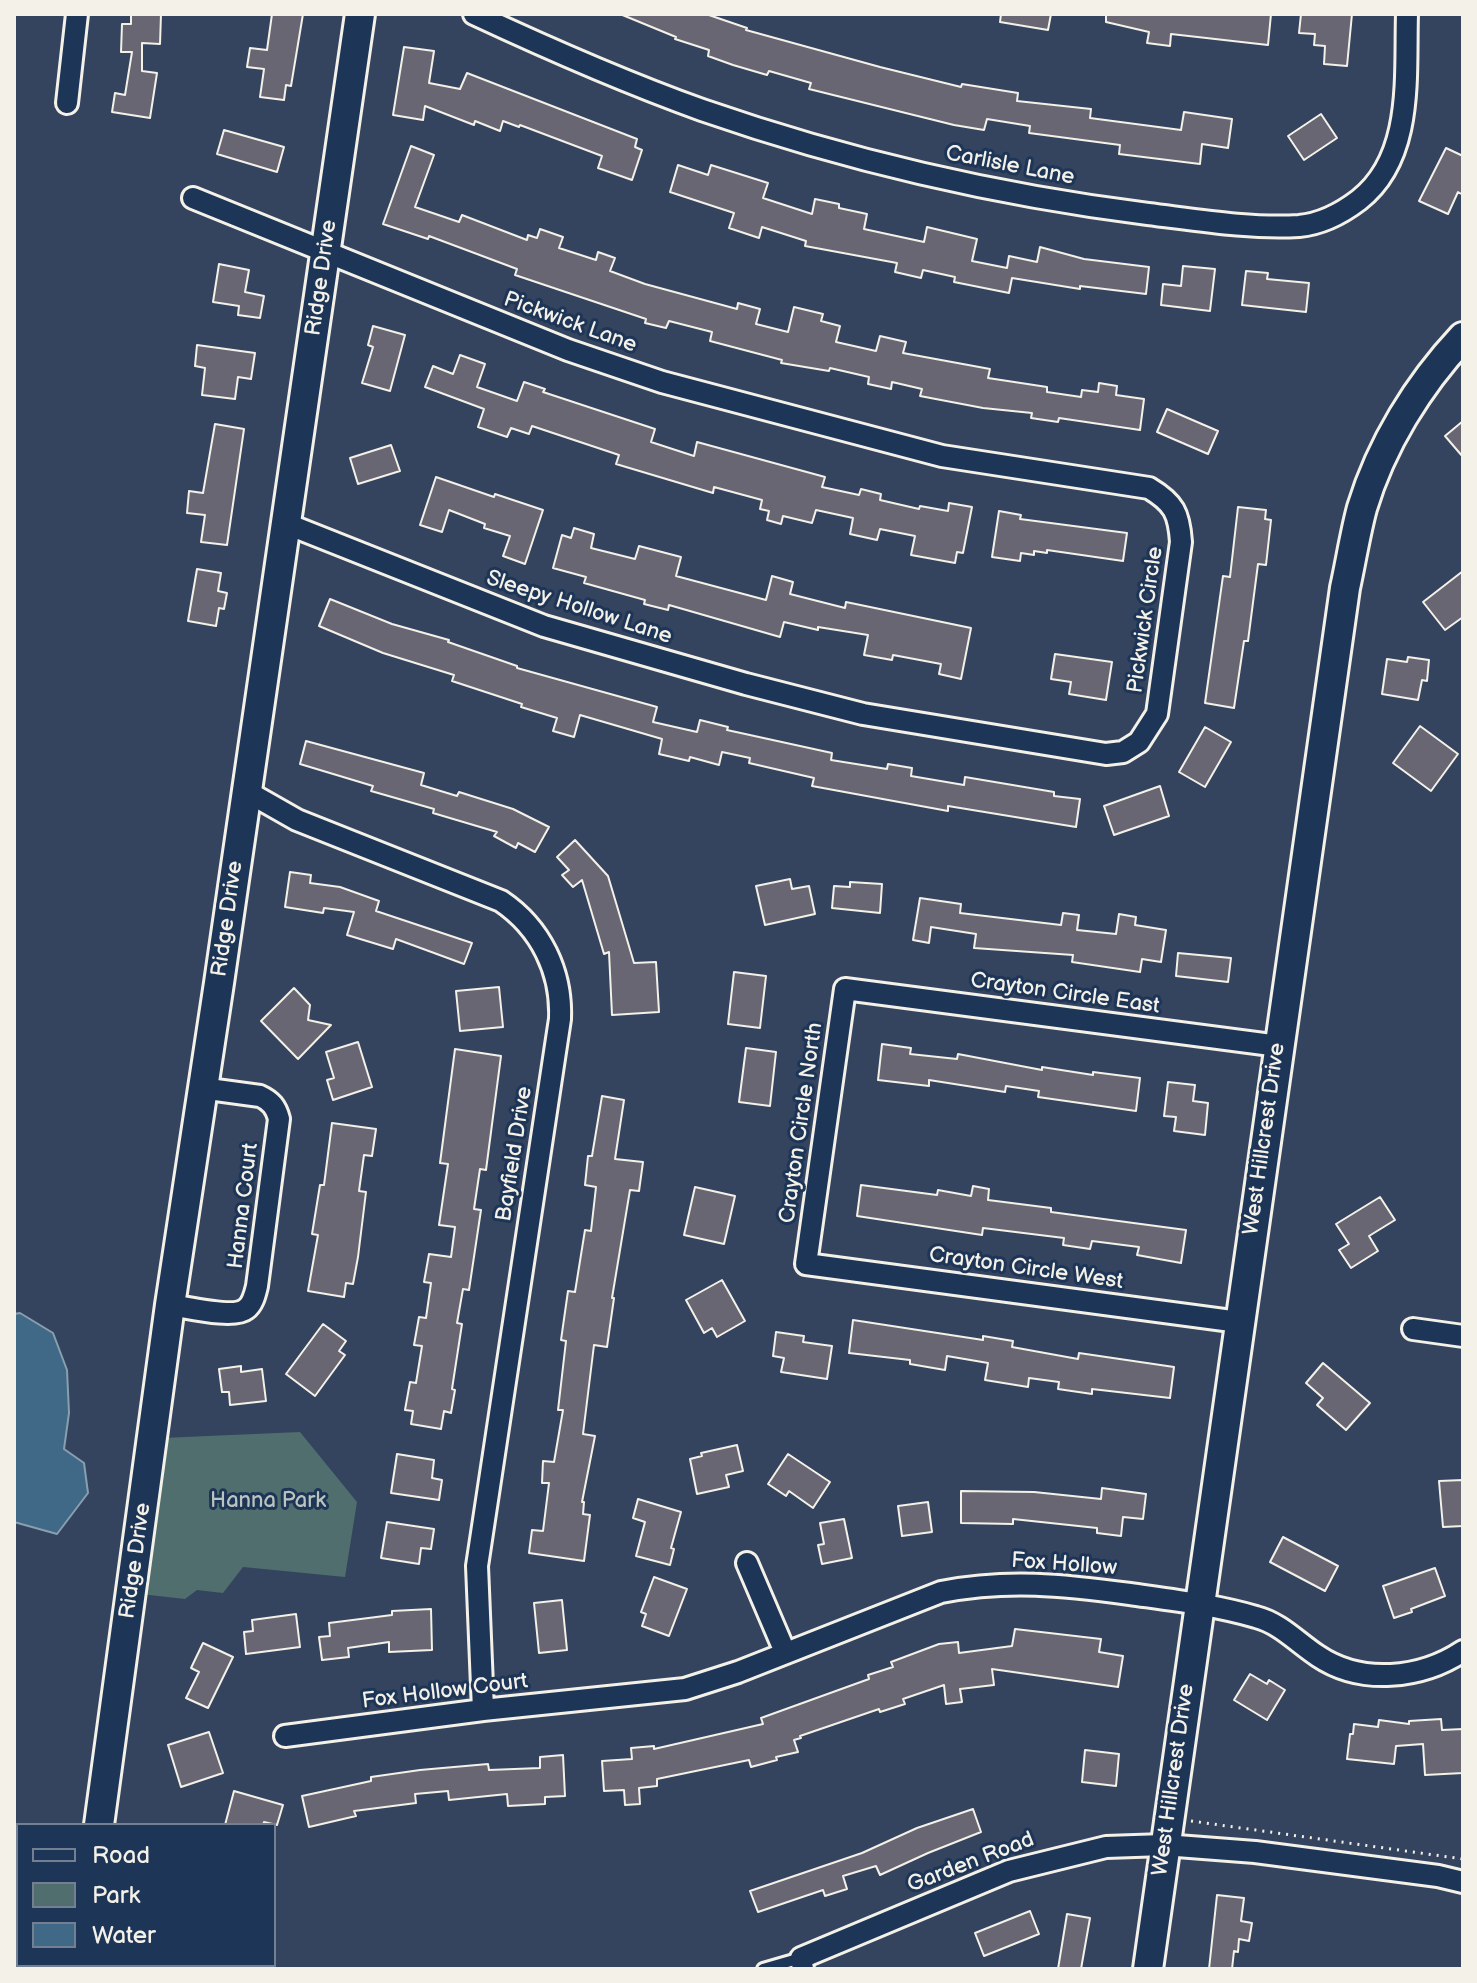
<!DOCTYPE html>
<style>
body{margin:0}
#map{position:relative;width:1477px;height:1983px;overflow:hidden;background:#34445f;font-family:"Balsamiq Sans",sans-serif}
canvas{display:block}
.frame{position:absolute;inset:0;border:16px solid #f4f1e8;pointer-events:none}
.legend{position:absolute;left:16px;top:1823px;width:260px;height:144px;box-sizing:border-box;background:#1d3557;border:2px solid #738091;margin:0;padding:10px 14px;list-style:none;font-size:24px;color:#f4f1e8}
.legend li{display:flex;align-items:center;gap:16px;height:40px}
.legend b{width:40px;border:2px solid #738091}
</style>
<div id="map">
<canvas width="1477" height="1983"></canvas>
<div class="frame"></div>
<ul class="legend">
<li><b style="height:10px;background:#1d3557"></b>Road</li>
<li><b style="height:22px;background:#4f6e6d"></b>Park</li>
<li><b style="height:22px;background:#406887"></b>Water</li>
</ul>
</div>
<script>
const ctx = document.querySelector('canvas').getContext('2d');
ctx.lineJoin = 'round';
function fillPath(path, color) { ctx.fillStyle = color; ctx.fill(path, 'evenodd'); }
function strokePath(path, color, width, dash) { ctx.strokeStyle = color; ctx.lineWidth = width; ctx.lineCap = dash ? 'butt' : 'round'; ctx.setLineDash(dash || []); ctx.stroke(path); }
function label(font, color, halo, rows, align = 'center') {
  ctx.font = font + ' "Balsamiq Sans",sans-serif'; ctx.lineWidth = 6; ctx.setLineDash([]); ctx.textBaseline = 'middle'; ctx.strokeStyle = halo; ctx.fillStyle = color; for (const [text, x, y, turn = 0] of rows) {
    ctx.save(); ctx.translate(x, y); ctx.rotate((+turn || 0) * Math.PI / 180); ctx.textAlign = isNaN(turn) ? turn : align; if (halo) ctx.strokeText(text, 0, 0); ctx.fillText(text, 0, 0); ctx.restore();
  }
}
fillPath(new Path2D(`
 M300,1432L357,1502L345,1577L243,1567L223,1593L197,1590L185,1599L140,1594L162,1438Z`), '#4f6e6d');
const water = new Path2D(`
 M20,1313L53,1333L67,1370L69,1413L64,1449L84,1463L88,1493L57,1534L14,1522V1314Z`);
fillPath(water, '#406887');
strokePath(water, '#889fae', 2);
const building = new Path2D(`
 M131,14H161L160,44L142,43V71L157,73L150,118L112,112L115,93L125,95L132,52H121L122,24H131Z
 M272,14H303L291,86L286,85L284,100L260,97L264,69L247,67L250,48L267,50Z
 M620,14H706L747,28L746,30L880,67L961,87L962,84L1018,93L1017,101L1091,109L1090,118L1181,130L1184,112L1232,119L1228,148L1202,144L1200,164L1119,154L1120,145L1029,133L1030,126L987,119L984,130L954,125L809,89L811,83L769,71L767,75L733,65L708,56L709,50L675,39L676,37Z
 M1001,14H1051L1048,30L1000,22Z
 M1106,14H1271L1268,45L1171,34L1170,46L1147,43L1149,32L1106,22Z
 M1301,14H1352L1347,66L1324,64L1325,46L1314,45L1315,34L1299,33Z
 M404,47L434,51L429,83L460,89L467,73L637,139L635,147L642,150L632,180L598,168L602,156L520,125L519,127L503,121L500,131L475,121L474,125L425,106L423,120L393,115Z
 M1321,114L1337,138L1304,160L1288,136Z
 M224,130L284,147L277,172L217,154Z
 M411,146L434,155L415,207L459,222L462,215L527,240L528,235L537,238L540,229L563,237L559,248L596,260L598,252L615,258L610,271L645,284L737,309L738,303L760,309L756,324L788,332L794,307L823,314L821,321L840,326L836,342L876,351L880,336L906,342L903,353L990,369L988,378L1047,387V392L1081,397L1082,390L1098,392L1099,383L1117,386L1116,395L1144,399L1140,430L1059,418L1058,422L1031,418L1032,413L983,408L920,396L922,389L892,382L891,389L868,384L869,377L830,368L829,371L781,363L782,360L710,341L712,332L669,321L666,328L645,323L646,319L515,275L517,269L429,236L428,239L383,224Z
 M1446,148L1463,156V195L1458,192L1448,214L1419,201Z
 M678,165L708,175L711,165L768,183L763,198L812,214L815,199L839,204V208L867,214L864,229L924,242L927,227L977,239L972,261L1007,268L1009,256L1037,262L1040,247L1084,259L1149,267L1146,294L1080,286V289L1012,278L1009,293L954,282L955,277L923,270L921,278L895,272L897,263L805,246L806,241L762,227L759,238L729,228L734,213L670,192Z
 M219,264L249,270L245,292L264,296L260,318L238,315L239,306L213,302Z
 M1183,266L1215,269L1210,311L1161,305L1163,284L1181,286Z
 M1246,271L1268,273L1267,279L1309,283L1306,312L1242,305Z
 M373,326L405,335L390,391L362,383L373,347L368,345Z
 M197,345L255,353L251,379L238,377L235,399L202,395L205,368L195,366Z
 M460,355L485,364L477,387L517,401L524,382L545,389L543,392L655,429L651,442L694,456L697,442L825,477L822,487L859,495L861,489L881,494L880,500L919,509L920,506L948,511L949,503L972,507L963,553L957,552L955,563L911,555L915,536L880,529L877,540L850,534L853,518L816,510L812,523L783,516L781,524L767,520L769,511L760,509L762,500L714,487L713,493L616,464L619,455L532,426L529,434L511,428L507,437L478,427L484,409L425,387L433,366L453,374Z
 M1167,409L1218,431L1208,454L1157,432Z
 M1463,421V457L1445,436Z
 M215,424L244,429L227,545L201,542L205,515L187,513L189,491L203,493Z
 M391,445L400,471L358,484L350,458Z
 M436,477L494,497L495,494L543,510L525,564L503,556L510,536L484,528L485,524L449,510L442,532L420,525Z
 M1238,507L1266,510L1265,519L1271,520L1266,565L1258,564L1248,641H1244L1234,708L1205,703L1223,576L1230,577Z
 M999,511L1021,515L1020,519L1127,533L1123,561L1047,550V553L1034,551V555L1021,553L1020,561L992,557Z
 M574,528L594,534L591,548L635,559L639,546L681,557L676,576L766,600L772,576L793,582L790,594L845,608L846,602L971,628L961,679L939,674L941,664L893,655L892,660L864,655L868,635L818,627V630L784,622L780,637L669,605L668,610L644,604L645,600L584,583L586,577L553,568L562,535L571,538Z
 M197,569L221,573L218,591L227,593L224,609L219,608L216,626L188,621Z
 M1463,571V617L1445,630L1423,602Z
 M330,599L392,624L449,640L448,642L517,666V668L657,707L653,722L697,732L700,720L728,727L727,730L832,753L831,760L887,769L888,764L912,768L911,776L964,785L965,777L1054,792V796L1080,799L1076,827L948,806V811L812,786L814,778L749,763L750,758L722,752L719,765L690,757L689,761L659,754L662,739L580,715L574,737L553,731L557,718L521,707L522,704L452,681L454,675L383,653L319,626Z
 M1055,654L1112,662L1106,700L1069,694L1071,682L1051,679Z
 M1408,657L1429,660L1427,681L1422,680L1418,700L1382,694L1387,659L1407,662Z
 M1420,726L1458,754L1431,791L1393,763Z
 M1205,727L1231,742L1205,787L1179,772Z
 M306,741L424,773L421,785L457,796L459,792L513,809L549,827L535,852L518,843L516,848L494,836L497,832L433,813L434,809L371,791L373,786L300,764Z
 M1160,786L1169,816L1114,835L1104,806Z
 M575,840L608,876L634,963L656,962L659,1012L612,1015L609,952L604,954L582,880L573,887L562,875L569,870L557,857Z
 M290,872L311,875L310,883L340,887L379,901L376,911L472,943L464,964L396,939L393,949L347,935L354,912L324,908L323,913L285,907Z
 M790,879L792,889L809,886L815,914L765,925L756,886Z
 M850,882L882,884L880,913L832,908L834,886L850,887Z
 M920,898L961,904L960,913L1061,925L1063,913L1079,915L1077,930L1116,934L1119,914L1136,917L1135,925L1166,930L1161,962L1142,959L1140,972L1072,962L1073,955L974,948L976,934L931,927L929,943L913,940Z
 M1178,953L1231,958L1228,982L1176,976Z
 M734,972L766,976L760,1028L728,1024Z
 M499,987L503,1027L460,1031L456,991Z
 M294,988L310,1005L308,1020L331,1025L298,1059L261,1021Z
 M358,1042L372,1087L333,1100L327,1080L334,1078L326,1052Z
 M882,1044L911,1048L910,1054L957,1059L958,1054L1042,1070V1067L1093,1075V1072L1140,1078L1136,1111L1038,1097L1039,1091L1006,1086L1005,1092L929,1080V1086L878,1080Z
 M746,1048L776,1052L770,1106L739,1102Z
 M455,1049L501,1056L486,1170L480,1169L474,1209L481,1210L469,1290L463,1289L457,1323L462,1324L452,1389L455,1390L451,1413L444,1411L441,1429L411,1424L413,1411L405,1410L410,1382L416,1383L422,1346L414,1345L419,1317L426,1318L431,1283L424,1282L429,1254L451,1257L455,1227L439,1225L448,1164L440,1163Z
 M1168,1082L1195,1085L1193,1101L1208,1103L1205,1135L1174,1131L1176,1117L1164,1116Z
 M602,1096L624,1100L615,1159L643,1162L639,1191L630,1190L612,1298H614L607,1347L594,1345L583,1434L595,1436L582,1502H584L583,1514L590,1515L584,1561L529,1553L532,1530L543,1531L549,1483H542L543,1461L554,1462L563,1410H558L566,1341L561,1340L568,1291L575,1292L585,1230L591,1231L596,1187L585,1185L588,1156H592Z
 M332,1123L376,1129L372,1156L364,1155L359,1191L366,1192L358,1257L353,1284L346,1283L344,1297L308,1291L318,1235L312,1234L320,1185H324Z
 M861,1185L937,1195L938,1190L971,1196L973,1186L989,1189L988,1200L1051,1208V1212L1186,1230L1181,1263L1137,1255L1139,1247L1092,1241L1090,1249L1063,1245L1064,1238L983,1228L982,1235L857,1216Z
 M695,1187L735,1196L724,1244L684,1235Z
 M1380,1197L1395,1220L1369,1236L1378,1251L1351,1268L1339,1250L1349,1244L1336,1224Z
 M722,1280L745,1321L717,1337L712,1328L704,1333L686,1300Z
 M853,1320L983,1340V1336L1013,1341L1012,1347L1078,1359L1079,1353L1174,1367L1170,1398L1092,1389V1394L1058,1389L1059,1382L1029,1378L1028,1387L985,1380L988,1363L947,1356L945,1370L910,1364V1360L849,1353Z
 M323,1324L346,1341L339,1351L345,1355L315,1396L286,1374Z
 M776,1332L804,1336L803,1342L832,1346L827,1379L781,1372L784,1358L773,1356Z
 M1323,1363L1370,1403L1346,1430L1317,1405L1323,1398L1306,1383Z
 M241,1366V1372L262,1369L266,1401L230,1405L229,1392H222L219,1369Z
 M737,1445L743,1471L726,1475L729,1487L697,1494L690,1459L702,1456L701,1453Z
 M397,1454L434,1460L432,1478L442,1480L439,1500L391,1493Z
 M788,1454L830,1482L813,1508L789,1491L786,1496L768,1484Z
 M1463,1480V1526L1443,1527L1439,1481Z
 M1102,1488L1146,1494L1143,1519L1123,1517L1121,1536L1097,1533V1528L1013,1519V1524L961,1523V1491L1034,1492L1101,1499Z
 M638,1499L681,1512L671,1548L674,1549L670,1565L636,1556L645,1522L633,1518Z
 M928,1502L932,1532L902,1536L898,1506Z
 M844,1519L852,1558L822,1564L818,1545L824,1544L820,1523Z
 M387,1522L434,1529L431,1549L421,1548L419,1564L381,1558Z
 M1283,1537L1338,1566L1325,1591L1270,1562Z
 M1435,1568L1445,1596L1411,1609L1412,1612L1394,1618L1383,1586Z
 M654,1577L687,1589L669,1636L642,1626L646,1614L641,1612Z
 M562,1600L567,1650L539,1653L534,1603Z
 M431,1609L432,1650L389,1652V1642L348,1648L349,1657L322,1660L319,1637L330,1636L329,1623L392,1615V1611Z
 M296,1614L300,1647L246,1654L244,1632L253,1631L252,1620Z
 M1015,1629L1101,1639L1099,1652L1123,1656L1118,1687L992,1669L994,1685L960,1689L962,1702L946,1704L944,1685L903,1699L905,1704L880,1712L879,1709L800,1736L801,1738L794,1740L798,1752L776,1757L777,1760L751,1767L749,1760L657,1779V1786L639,1788L640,1804L625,1805L624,1790L604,1791L602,1761L632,1759L631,1748L654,1746V1749L763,1724L761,1718L869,1679L868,1675L893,1667L891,1662L939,1644L958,1642L959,1653L1012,1646Z
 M203,1643L233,1657L208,1708L186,1698L199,1672L191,1668Z
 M1250,1674L1267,1684L1269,1680L1285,1690L1267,1720L1234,1700Z
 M1441,1719L1442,1730L1463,1729V1773L1425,1775L1423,1744L1396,1746L1394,1764L1347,1759L1350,1734H1353L1354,1724L1378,1727L1379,1720L1409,1724V1721Z
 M209,1732L223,1773L181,1787L168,1745Z
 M1085,1750L1119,1754L1116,1786L1082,1782Z
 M563,1755L565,1796L545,1797V1804L508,1806L507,1794L449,1800L448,1791L415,1794L416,1803L354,1811L356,1816L309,1827L302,1796L371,1781V1777L420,1770L488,1764L489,1770L540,1768V1757Z
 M234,1791L283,1805L277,1825L264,1822L263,1825H225Z
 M973,1809L981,1832L928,1853L880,1875L876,1866L843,1876L847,1889L825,1896L823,1890L758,1912L750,1891L862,1853L917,1828Z
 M1217,1895L1244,1898L1241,1921L1252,1923L1249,1941L1239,1939L1238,1952L1234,1951L1232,1969H1209Z
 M1030,1911L1039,1934L984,1956L975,1933Z
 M1067,1914L1090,1918L1081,1969H1058Z`);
fillPath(building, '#696673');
strokePath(building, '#f4f1e8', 2);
const lane = new Path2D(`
 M763,1969L801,1958`);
const street = new Path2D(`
 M474,14C549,49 624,82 702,110C846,160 997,195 1148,214C1197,220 1250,229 1299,226C1321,224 1342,213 1359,200C1414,157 1405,76 1407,14
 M67,103L77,14
 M193,198L568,350L662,382L942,456L1149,488C1174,503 1179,513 1181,542L1157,714L1139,742L1123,752L1106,754L863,714L746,684L544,626L287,524
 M246,791L297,820L501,901C541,928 562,972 560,1019L477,1566L483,1710
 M170,1305C186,1307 234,1319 246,1309C253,1304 255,1294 257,1286L279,1119C276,1107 271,1101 260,1096L201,1088
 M1239,1322L806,1264L845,989L1279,1046
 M1413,1329L1463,1336
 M747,1563L785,1652
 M285,1736L483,1710L685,1689L738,1672L941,1592C1008,1579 1063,1585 1130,1594C1172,1600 1215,1605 1256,1617C1280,1623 1298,1643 1318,1656C1361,1685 1421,1679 1463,1651
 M803,1969L801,1958L1009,1871L1106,1847L1164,1845L1255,1852L1438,1876L1463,1882`);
const secondary = new Path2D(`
 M99,1825L170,1305L219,983L360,14
 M79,1969V1965
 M1148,1969L1345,588C1351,561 1355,534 1362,508C1381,445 1418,385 1463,337`);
strokePath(lane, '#f4f1e8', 16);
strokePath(street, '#f4f1e8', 26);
strokePath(secondary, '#f4f1e8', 34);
strokePath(new Path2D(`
 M1191,1821L1463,1859`), '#f4f1e8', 3, [2, 6]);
strokePath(lane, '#1d3557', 10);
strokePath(street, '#1d3557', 20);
strokePath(secondary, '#1d3557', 28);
label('22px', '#f4f1e8', '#1d3557', [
 ["Carlisle Lane",1010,166,11],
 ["Ridge Drive",322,278,-82],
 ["Pickwick Lane",570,323,20],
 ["Sleepy Hollow Lane",579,608,18],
 ["Pickwick Circle",1146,620,-82],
 ["Ridge Drive",228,919,-82],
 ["Crayton Circle East",1065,994,8],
 ["Crayton Circle North",802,1123,-82],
 ["West Hillcrest Drive",1265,1139,-82],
 ["Bayfield Drive",515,1154,-81],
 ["Hanna Court",244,1206,-83],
 ["Crayton Circle West",1026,1269,8],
 ["Ridge Drive",136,1561,-82],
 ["Fox Hollow",1064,1565,4],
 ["Fox Hollow Court",445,1692,-7],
 ["West Hillcrest Drive",1174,1780,-82],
 ["Garden Road",971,1863,-21]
]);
label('22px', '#bac3bd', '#1d3557', [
 ["Hanna Park",268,1501]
]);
</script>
